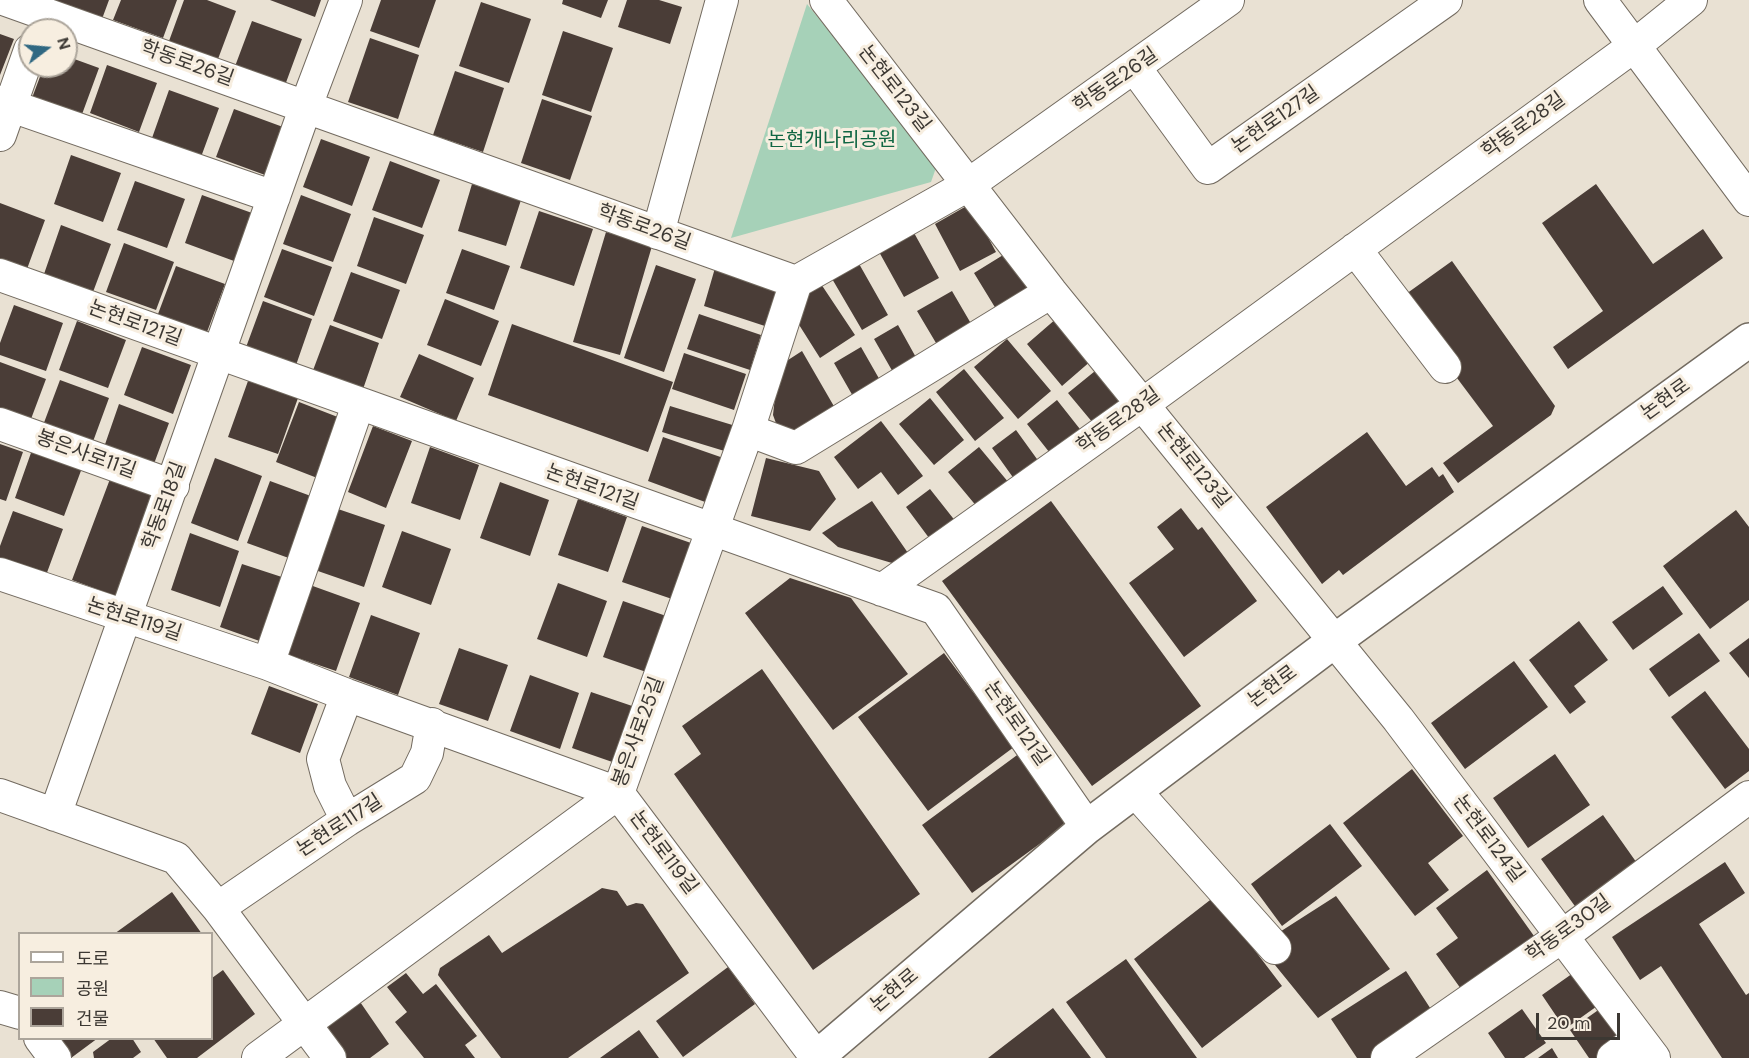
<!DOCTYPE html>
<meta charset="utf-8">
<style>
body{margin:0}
#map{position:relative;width:1749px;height:1058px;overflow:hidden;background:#e9e1d3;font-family:"DM Sans","Noto Sans KR",sans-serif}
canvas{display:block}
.legend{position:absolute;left:18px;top:932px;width:195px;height:108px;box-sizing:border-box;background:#f7eee0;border:2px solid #aca59b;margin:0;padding:8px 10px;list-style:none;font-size:18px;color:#3c3833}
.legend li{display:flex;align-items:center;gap:12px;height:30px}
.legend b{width:30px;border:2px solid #aca59b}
.north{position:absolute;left:18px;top:18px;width:60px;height:60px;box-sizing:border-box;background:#f7eee0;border:2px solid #aca59b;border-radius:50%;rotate:74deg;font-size:16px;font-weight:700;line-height:24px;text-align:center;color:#3c3833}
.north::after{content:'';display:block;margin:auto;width:21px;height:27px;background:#306882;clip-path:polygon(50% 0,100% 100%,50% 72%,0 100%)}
.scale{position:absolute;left:1536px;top:1013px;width:84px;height:27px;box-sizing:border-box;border:3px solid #3c3833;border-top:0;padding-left:8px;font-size:18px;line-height:21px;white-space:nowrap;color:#3c3833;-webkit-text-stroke:4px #f7eee0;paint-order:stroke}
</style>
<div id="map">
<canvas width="1749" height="1058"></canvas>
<ul class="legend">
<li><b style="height:8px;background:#fff"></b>도로</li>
<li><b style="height:16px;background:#a6d1b8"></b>공원</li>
<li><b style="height:16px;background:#4a3d37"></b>건물</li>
</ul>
<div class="north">N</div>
<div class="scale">20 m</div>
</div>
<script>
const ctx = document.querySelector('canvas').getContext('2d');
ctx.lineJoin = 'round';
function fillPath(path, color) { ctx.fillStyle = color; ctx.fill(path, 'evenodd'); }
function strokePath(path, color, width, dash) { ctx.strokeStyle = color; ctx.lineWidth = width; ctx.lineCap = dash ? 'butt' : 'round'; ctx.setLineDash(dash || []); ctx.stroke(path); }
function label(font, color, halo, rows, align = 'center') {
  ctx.font = font + ' "DM Sans","Noto Sans KR",sans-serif'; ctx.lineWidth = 6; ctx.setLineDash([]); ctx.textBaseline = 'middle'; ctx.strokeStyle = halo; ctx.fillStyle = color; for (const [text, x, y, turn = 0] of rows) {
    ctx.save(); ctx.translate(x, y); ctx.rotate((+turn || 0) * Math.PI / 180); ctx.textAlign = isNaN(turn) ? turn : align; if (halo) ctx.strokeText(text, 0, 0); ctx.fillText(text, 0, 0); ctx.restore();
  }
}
fillPath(new Path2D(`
 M807,4L937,165L931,182L731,238Z`), '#a6d1b8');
fillPath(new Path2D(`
 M51,0H109L102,19Z
 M121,0H177L163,38L113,20Z
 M184,0H207L236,11L218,59L169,41Z
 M270,0H321L315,17Z
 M381,0H436L419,48L370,31Z
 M563,0H608L601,18L562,4Z
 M627,0H659L682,7L670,44L618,27Z
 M481,2L531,19L509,83L459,66Z
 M252,21L302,39L284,88L234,69Z
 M563,31L613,48L591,112L542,95Z
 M0,34L14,39L0,75Z
 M370,38L419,55L398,119L348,102Z
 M66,56L99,68L81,117L32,98L44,66H66Z
 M107,65L157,83L139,132L90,113Z
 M455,71L504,88L483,152L433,135Z
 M169,90L219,108L201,157L152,138Z
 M542,99L592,116L570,180L521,163Z
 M234,109L283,127L265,175L216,157Z
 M321,139L370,157L352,206L303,187Z
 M71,155L121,173L103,222L54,204Z
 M390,161L440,180L422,228L372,210Z
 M135,181L185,199L167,248L117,230Z
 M472,184L521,200L506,246L458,231Z
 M1596,184L1653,264L1703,229L1723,258L1568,369L1553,347L1603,311L1542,223Z
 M202,195L252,213L234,261L185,243Z
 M301,195L351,214L333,262L283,244Z
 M0,203L45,220L27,269L0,258Z
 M970,204L996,252L960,271L935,224Z
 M539,211L593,229L574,286L520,268Z
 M374,217L424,235L406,284L357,266Z
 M61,225L111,244L93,292L44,274Z
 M913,231L939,278L904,297L878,250Z
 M606,232L652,246L620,355L573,342Z
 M124,243L174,262L156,310L106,292Z
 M282,249L332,267L314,316L264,297Z
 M462,249L510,266L494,310L446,293Z
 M1008,252L1030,289L996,309L974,273Z
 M1452,261L1555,406L1551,415L1458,483L1443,463L1493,426L1451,370L1406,294Z
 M858,262L888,315L862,330L831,277Z
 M656,265L696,279L664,372L624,358Z
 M176,266L225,284L207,332L158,314Z
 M715,268L786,291L774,329L704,306Z
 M351,272L400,290L382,339L333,321Z
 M821,284L855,335L820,358L796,320L805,294Z
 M952,291L973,327L939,348L917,311Z
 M445,299L499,321L481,366L427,345Z
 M263,301L312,319L295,368L245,350Z
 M14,305L63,323L46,371L0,355V343Z
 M699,314L761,335L750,370L687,349Z
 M1057,318L1092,360L1062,386L1027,344Z
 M77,321L126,340L108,388L59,370Z
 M512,324L673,382L648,452L488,395Z
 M330,325L379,343L362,392L312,373Z
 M898,325L918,361L894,374L874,339Z
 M1007,339L1051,391L1018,419L974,367Z
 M142,347L191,365L173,414L124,395Z
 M861,347L881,382L854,398L834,363Z
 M802,351L839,415L812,431L780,434L773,415L776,388L785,362Z
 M684,353L746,374L734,410L672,389Z
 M419,354L474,378L456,421L400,397Z
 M0,362L46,379L28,427L0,417Z
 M1100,367L1130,403L1098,429L1068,393Z
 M964,369L1004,418L975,441L936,392Z
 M60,380L109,398L91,447L42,428Z
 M248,381L298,398L278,454L228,437Z
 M930,398L964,440L934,465L899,424Z
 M1057,400L1087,438L1057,462L1027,424Z
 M299,402L348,421L325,481L276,462Z
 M119,404L169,423L151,472L102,453Z
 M670,406L739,427L731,453L662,432Z
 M881,421L923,476L898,495L881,472L858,489L834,457Z
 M373,426L412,441L386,508L348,492Z
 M1016,430L1042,466L1017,483L992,448Z
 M1367,432L1406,486L1432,467L1439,477L1443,474L1454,492L1343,575L1339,570L1322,584L1266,507Z
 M663,437L732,461L716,506L648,481Z
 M0,444L23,452L6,501L0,499Z
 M430,447L479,465L460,520L411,503Z
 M979,447L1014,489L983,514L948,472Z
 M32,450L82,468L64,516L15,498Z
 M215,458L262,476L238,541L191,523Z
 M766,458L819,471L836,499L810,531L751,516Z
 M110,479L159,497L121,598L72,580Z
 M270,481L319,499L297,561L247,543Z
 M500,482L549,500L530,556L480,538Z
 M930,489L960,527L935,546L906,507Z
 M578,499L627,517L608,572L558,555Z
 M872,501L908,553L892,563L838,547L822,533Z
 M1051,501L1201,706L1092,786L942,581Z
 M335,508L385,525L364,587L315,570Z
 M1181,508L1198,530L1202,527L1257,601L1184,657L1129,583L1174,549L1157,527Z
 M1736,510L1749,527V600L1710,629L1663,566Z
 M13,511L63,529L45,578L0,561V546Z
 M642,526L691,543L672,599L622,582Z
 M402,531L451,549L431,605L382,587Z
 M190,533L239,551L220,607L171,590Z
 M242,564L291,580L268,644L220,627Z
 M790,578L851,598L908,674L833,730L745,613Z
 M558,583L607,601L587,657L537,639Z
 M310,585L360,603L336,671L286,654Z
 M1663,586L1683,614L1633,650L1612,622Z
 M623,601L672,618L652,674L603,657Z
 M371,615L420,633L398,695L349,677Z
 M1579,621L1608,660L1574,686L1586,702L1570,714L1529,660Z
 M1699,633L1720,661L1669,697L1649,669Z
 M1749,638V678L1729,653Z
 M459,648L508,665L488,721L439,704Z
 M944,653L1014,747L928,811L858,717Z
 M1514,661L1548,707L1465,769L1431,723Z
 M762,669L920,894L813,970L674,774L701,754L682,726Z
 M530,675L579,693L560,749L510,731Z
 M269,686L318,704L300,753L251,734Z
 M1705,691L1749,749V771L1725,789L1671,717Z
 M591,692L641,709L621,765L572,748Z
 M1024,750L1074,819L972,893L922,825Z
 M1555,754L1590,805L1528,848L1493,798Z
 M1412,769L1463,836L1428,863L1449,890L1415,916L1343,823Z
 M1603,815L1639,866L1577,909L1541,859Z
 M1330,824L1362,866L1282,926L1251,884Z
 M1725,862L1745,893L1699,924L1746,995L1749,993V1058H1722L1661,966L1640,980L1612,937Z
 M1487,870L1534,936L1461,989L1436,954L1458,938L1436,908Z
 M602,888L617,891L627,906L636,903L643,904L689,973L568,1058H501L438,975L440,968L489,935L502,953Z
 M172,892L202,934H114Z
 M1336,896L1390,969L1318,1018L1275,965V935Z
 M1214,897L1282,986L1202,1048L1134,959Z
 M1126,959L1197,1058H1106L1066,1002Z
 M728,967L755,1004L683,1057L656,1021Z
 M223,970L255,1014L197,1058H167L153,1038H212V978Z
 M1406,971L1436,1017L1374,1058H1357L1331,1019Z
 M1576,971L1600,1004L1565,1029L1542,995Z
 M406,973L423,994L436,984L477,1036L465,1045L475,1058H424L395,1022L407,1012L387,987Z
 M356,996L389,1044L370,1058H342L330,1044L327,1016Z
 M1604,1006L1628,1040L1603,1058H1589L1570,1030Z
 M1053,1008L1091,1058H988Z
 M1522,1009L1546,1043L1524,1058H1505L1488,1033Z
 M639,1030L659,1058H600Z
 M57,1038H98L71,1058Z
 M112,1038H132L141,1052L133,1058H94L93,1052Z
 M1552,1048L1558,1058H1538Z`), '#4a3d37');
const minor = new Path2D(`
 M6,0L796,282L968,185L1228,0
 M826,0L1051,292L1398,719L1654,1058
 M1600,0L1749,200
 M1135,68L1208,168L1446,0
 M0,102L274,197
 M0,135L30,50
 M658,233L722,0
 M1355,249L1445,367
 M0,275L936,609L1087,827
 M0,424L173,486
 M748,430L796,448L1051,292
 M0,574L268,664L347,695L618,793L817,1058
 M882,590L1143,404L1634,46L1691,0
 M268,664L358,405
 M347,695L323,759L330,786L347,820
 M1136,792L1275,948
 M0,795L176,858L218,908L330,1058
 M55,815L306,106L346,0
 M218,908L347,820L415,778L427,753L432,724
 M0,1007L20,1013
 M40,1038L55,1058
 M258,1058L618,793L748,430L796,282
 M1387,1058L1561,937L1749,797
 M1613,1058L1639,1039`);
const major = new Path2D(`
 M816,1058L1087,827L1333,642L1749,340`);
strokePath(minor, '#736b60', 34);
strokePath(major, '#736b60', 36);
strokePath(minor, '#fff', 32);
strokePath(major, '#fff', 33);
label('20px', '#3c3833', '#f7eee0', [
 ["학동로26길",187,64,20],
 ["학동로26길",1116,81,-35],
 ["논현로123길",894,89,52],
 ["논현로127길",1276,120,-35],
 ["학동로28길",1524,126,-36],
 ["학동로26길",644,228,20],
 ["논현로121길",135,324,20],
 ["논현로",1666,400,-36],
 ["학동로28길",1119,421,-36],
 ["봉은사로11길",86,455,20],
 ["논현로123길",1193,466,51],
 ["논현로121길",592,488,20],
 ["학동로18길",165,506,-70],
 ["논현로119길",134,620,18],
 ["논현로",1273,687,-37],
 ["논현로121길",1016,724,55],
 ["봉은사로25길",639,732,-70],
 ["논현로117길",340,826,-33],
 ["논현로124길",1488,839,53],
 ["논현로119길",663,853,53],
 ["학동로30길",1569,929,-36],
 ["논현로",895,991,-40]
]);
label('20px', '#106643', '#f7eee0', [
 ["논현개나리공원",832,141]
]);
</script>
